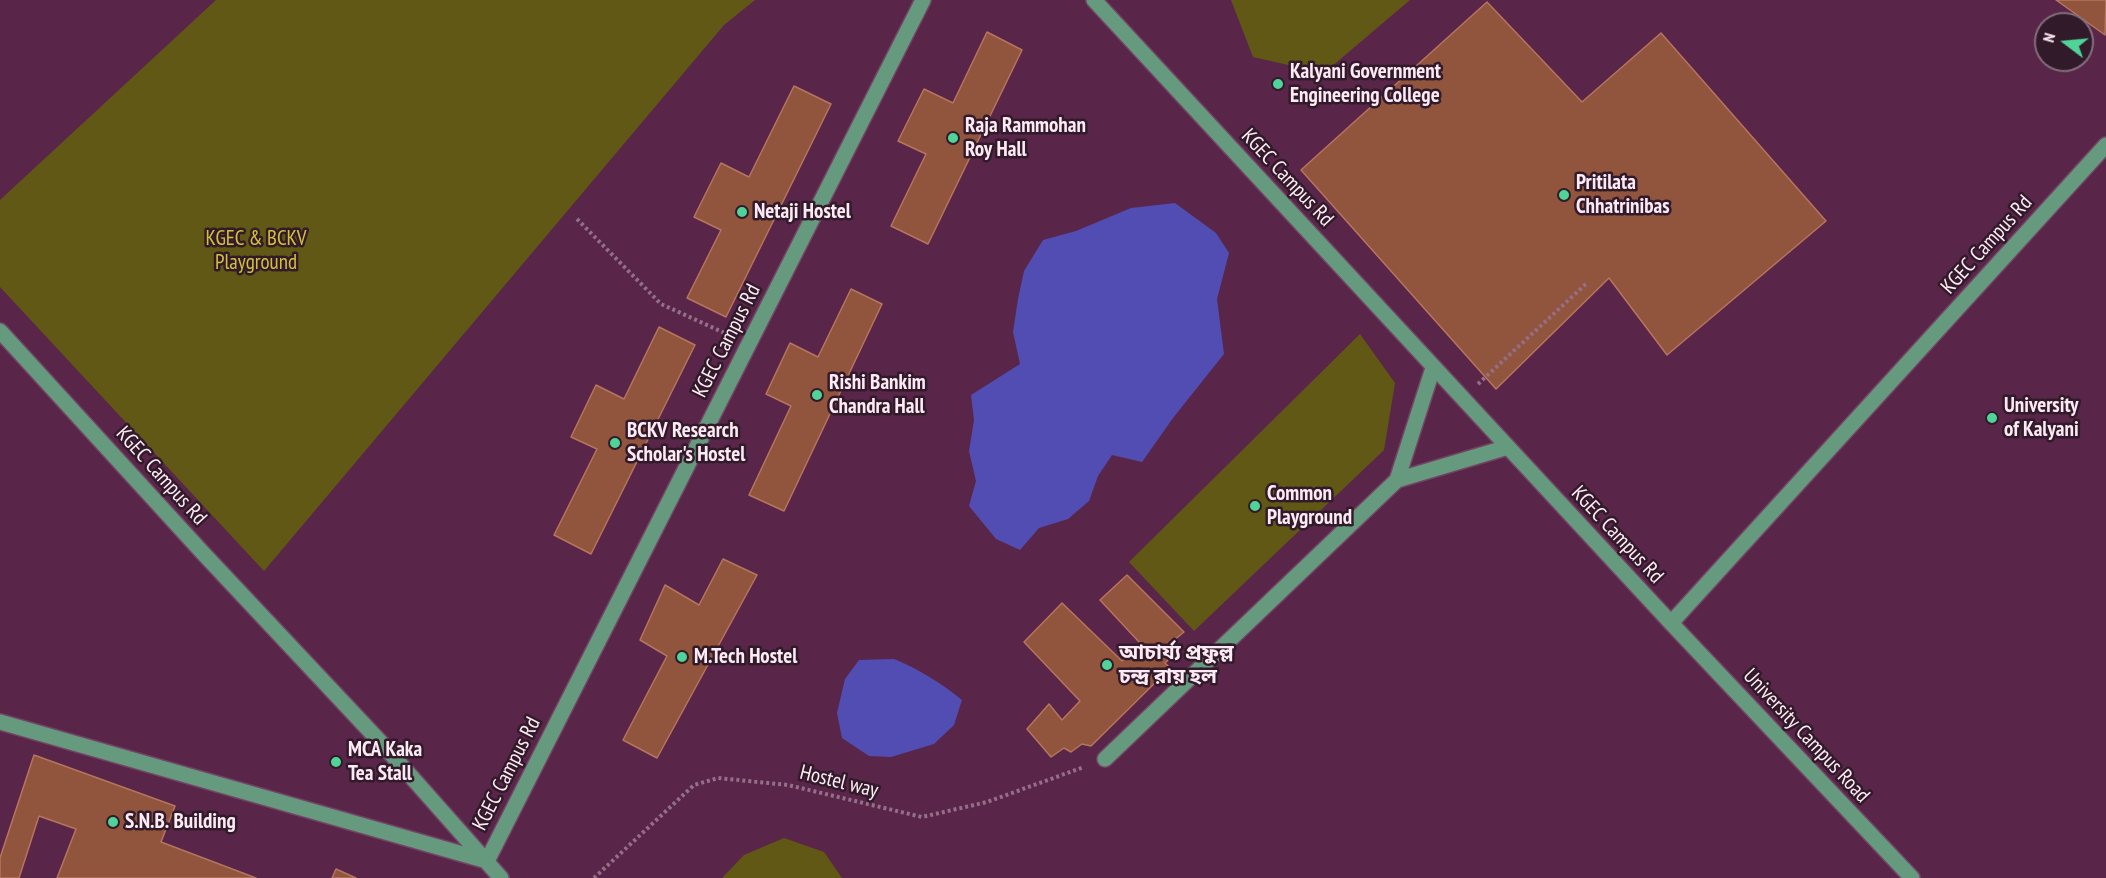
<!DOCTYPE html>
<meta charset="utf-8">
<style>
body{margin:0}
#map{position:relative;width:2106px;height:878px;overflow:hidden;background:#592649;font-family:"PT Sans Narrow",sans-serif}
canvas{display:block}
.north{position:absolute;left:2034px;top:12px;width:60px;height:60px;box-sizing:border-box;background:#311a29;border:2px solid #836d7b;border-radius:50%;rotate:286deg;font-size:16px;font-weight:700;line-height:24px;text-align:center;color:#feeaf5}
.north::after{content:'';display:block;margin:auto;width:21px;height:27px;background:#4fd399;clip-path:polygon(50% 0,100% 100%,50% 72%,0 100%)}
</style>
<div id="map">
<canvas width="2106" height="878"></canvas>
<div class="north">N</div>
</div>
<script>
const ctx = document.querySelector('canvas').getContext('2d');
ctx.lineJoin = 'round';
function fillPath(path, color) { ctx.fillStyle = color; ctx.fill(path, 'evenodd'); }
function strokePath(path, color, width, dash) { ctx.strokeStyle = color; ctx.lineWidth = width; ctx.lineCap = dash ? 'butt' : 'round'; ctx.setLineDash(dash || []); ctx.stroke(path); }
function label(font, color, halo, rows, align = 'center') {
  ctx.font = font + ' "PT Sans Narrow","Noto Sans Bengali",sans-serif'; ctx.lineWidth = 5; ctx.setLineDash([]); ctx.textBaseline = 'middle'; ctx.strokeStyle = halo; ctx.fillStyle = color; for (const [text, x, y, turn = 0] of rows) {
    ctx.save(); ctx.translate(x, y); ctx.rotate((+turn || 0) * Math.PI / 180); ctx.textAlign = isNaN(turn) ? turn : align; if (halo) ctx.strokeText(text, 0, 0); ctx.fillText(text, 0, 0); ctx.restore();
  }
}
fillPath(new Path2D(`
 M216,0H755L724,25L264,571L0,287V200Z
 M1231,0H1410L1324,73L1253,57Z
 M1360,334L1395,383L1384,450L1194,631L1129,562Z
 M784,838L824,852L842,878H722L744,855Z`), '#615816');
fillPath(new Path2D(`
 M1175,203L1216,233L1229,253L1217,299L1224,354L1173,418L1142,462L1112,455L1098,476L1089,501L1068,519L1039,528L1020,550L996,539L969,506L976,481L969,451L974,420L971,395L1020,364L1013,332L1018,299L1024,271L1043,240L1076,231L1131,208Z
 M894,659C919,669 941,683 962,700L954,725L934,744L891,757L869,756L842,738L837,713L845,679L859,660Z`), '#524db3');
const building = new Path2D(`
 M2056,0H2106L2105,35Z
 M1487,2L1582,102L1661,33L1826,221L1667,355L1609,278L1496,389L1301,170Z
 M987,32L1022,50L928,244L891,226L926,154L898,141L924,89L953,103Z
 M794,86L831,104L726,317L687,298L721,230L694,217L721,163L749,177Z
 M851,289L882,304L784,511L749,495L791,406L766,394L790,343L818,357Z
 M659,327L695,345L591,554L554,535L597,449L571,437L596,385L624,399Z
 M723,559L757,575L657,758L623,740L667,656L640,640L665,585L699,605Z
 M1127,575L1184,632L1173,641L1179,650L1165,663L1170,668L1091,746L1082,744L1071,752L1064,748L1051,757L1027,729L1049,704L1062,720L1080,701L1024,642L1062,603L1122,661L1140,643L1100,600Z
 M34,755L175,806L161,842L256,878H57L76,829L39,816L19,878H0V858Z
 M336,869L356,878H332Z`);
fillPath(building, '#91543d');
strokePath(building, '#b6755e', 1.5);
const minor = new Path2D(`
 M1094,0L1671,623L1912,878
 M0,331L202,552L385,747L501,878
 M1397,480L1433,368
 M1671,623L2106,145
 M0,722L487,861
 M1105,759L1397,480L1508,447
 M487,861L923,0`);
strokePath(minor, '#734565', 18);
strokePath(new Path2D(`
 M577,219L661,304L729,335
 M1478,384L1588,282
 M594,878L694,785L718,778L788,785L922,817L987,802L1084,767`), '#956e88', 4, [3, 3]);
strokePath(minor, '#659a7e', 15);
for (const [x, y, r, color] of [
 [1278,84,6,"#4fd399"],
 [953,138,6,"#4fd399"],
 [1564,195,6,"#4fd399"],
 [742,212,6,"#4fd399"],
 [817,395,6,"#4fd399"],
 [1992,418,6,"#4fd399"],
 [615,443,6,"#4fd399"],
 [1255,506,6,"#4fd399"],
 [682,657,6,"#4fd399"],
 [1107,665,6,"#4fd399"],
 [336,762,6,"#4fd399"],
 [113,822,6,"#4fd399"]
]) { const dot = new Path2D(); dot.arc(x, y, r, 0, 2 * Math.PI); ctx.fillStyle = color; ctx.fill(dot); strokePath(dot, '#311a29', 2); }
label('bold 21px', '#feeaf5', '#311a29', [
 ["Kalyani Government",1290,72],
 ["Engineering College",1290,96],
 ["Raja Rammohan",965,126],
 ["Roy Hall",965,150],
 ["Pritilata",1576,183],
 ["Chhatrinibas",1576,207],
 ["Netaji Hostel",754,212],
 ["Rishi Bankim",829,383],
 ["Chandra Hall",829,407],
 ["University",2004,406],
 ["of Kalyani",2004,430],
 ["BCKV Research",627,431],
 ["Scholar's Hostel",627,455],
 ["Common",1267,494],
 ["Playground",1267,518],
 ["আচার্য্য প্রফুল্ল",1119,653],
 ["চন্দ্র রায় হল",1119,677],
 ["M.Tech Hostel",694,657],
 ["MCA Kaka",348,750],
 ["Tea Stall",348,774],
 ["S.N.B. Building",125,822]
], 'left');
label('21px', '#feeaf5', '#311a29', [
 ["KGEC Campus Rd",1287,178,47],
 ["KGEC Campus Rd",1987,245,-48],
 ["KGEC Campus Rd",727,341,-63],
 ["KGEC Campus Rd",161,476,48],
 ["KGEC Campus Rd",1617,535,47],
 ["University Campus Road",1806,736,47],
 ["KGEC Campus Rd",507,774,-63],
 ["Hostel way",839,782,14]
]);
label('21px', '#d4c138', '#311a29', [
 ["KGEC & BCKV",256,239],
 ["Playground",256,263]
]);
</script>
